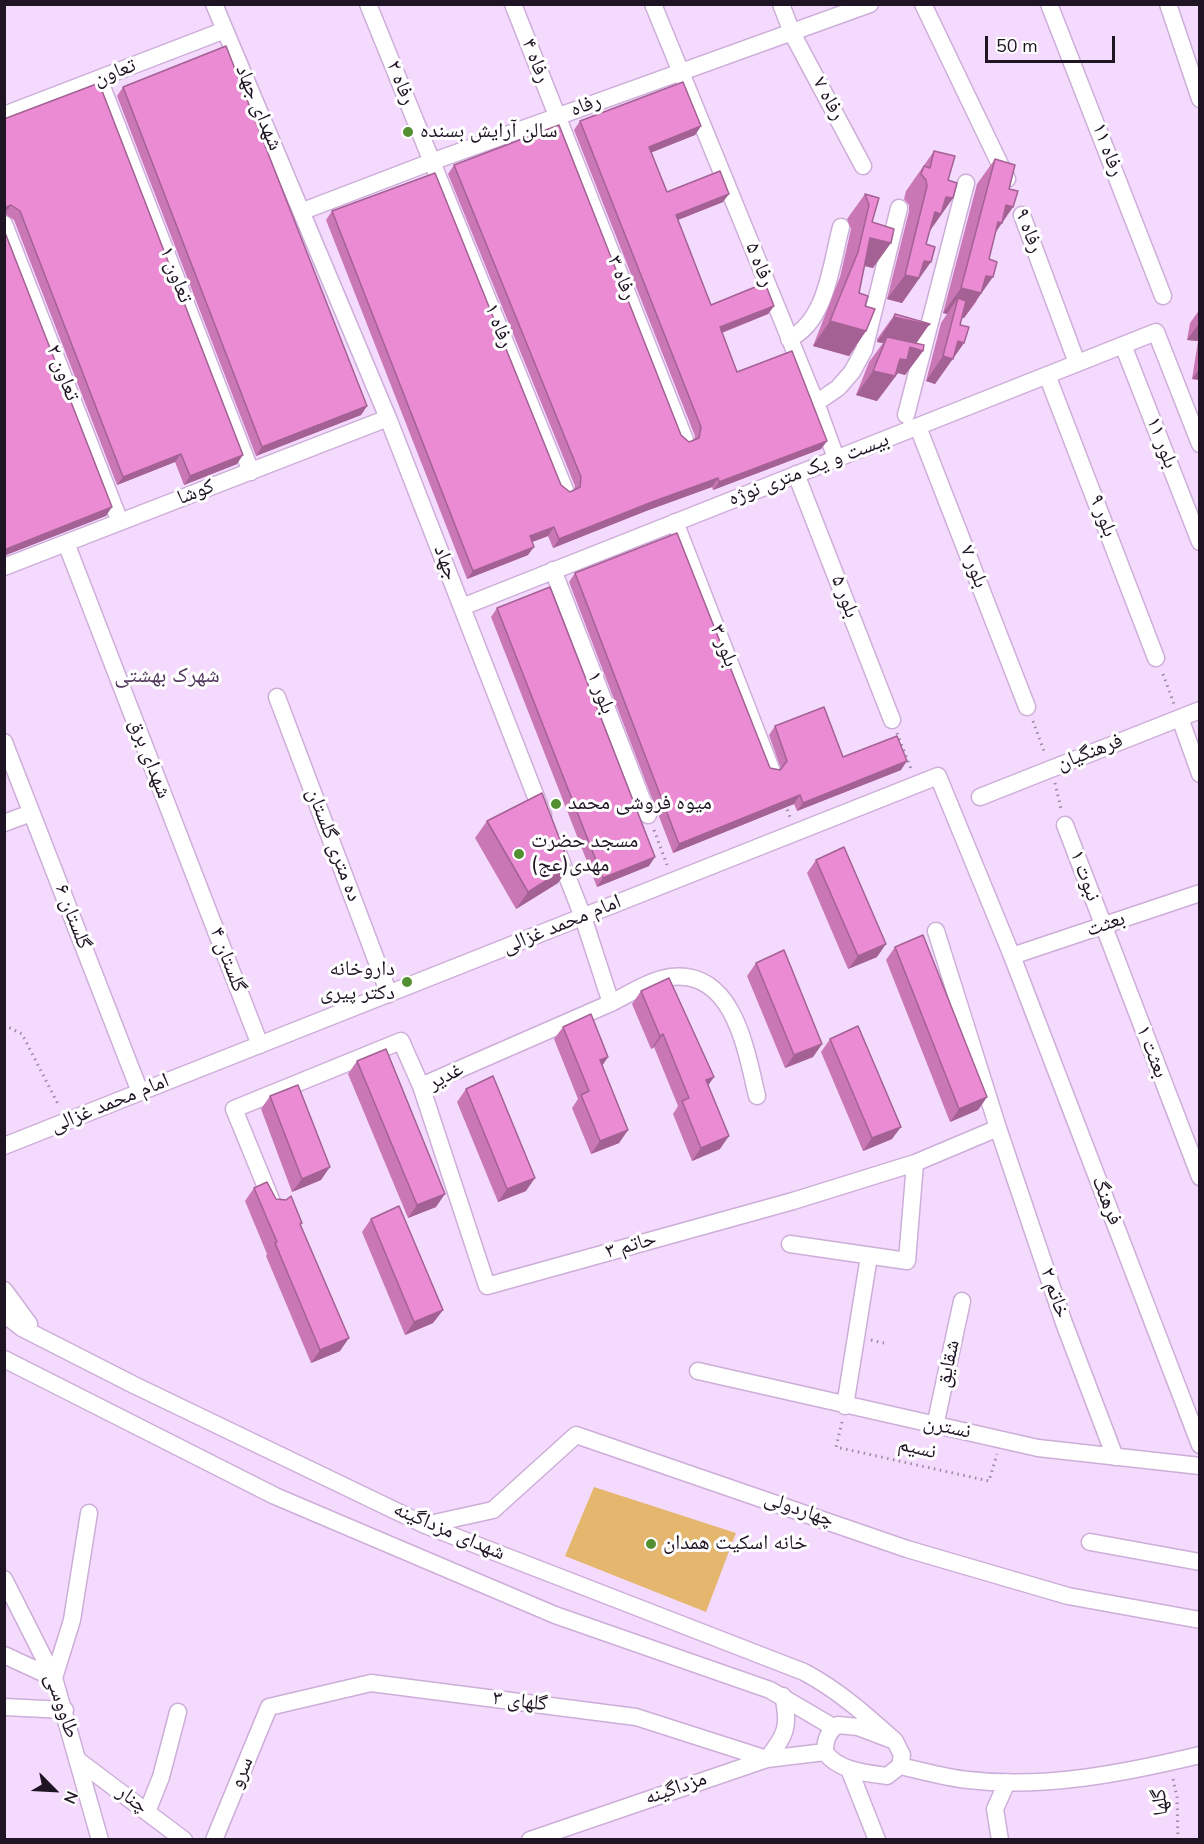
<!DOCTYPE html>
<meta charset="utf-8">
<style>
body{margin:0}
#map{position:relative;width:1204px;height:1844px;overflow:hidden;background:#f4dbfe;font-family:"Nunito Sans",sans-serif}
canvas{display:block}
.frame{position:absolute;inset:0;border:6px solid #1f1424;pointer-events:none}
.north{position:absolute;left:24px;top:1760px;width:60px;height:60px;-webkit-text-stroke:4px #fff;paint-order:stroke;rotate:114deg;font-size:16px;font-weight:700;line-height:24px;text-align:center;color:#1f1424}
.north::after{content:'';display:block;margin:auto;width:21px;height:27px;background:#1f1424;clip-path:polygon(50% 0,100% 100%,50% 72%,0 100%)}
.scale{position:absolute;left:985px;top:36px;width:130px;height:27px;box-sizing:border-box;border:3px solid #1f1424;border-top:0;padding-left:8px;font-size:18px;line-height:21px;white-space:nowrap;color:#1f1424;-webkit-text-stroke:4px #fff;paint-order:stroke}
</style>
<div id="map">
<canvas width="1204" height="1844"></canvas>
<div class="frame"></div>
<div class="north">N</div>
<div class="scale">50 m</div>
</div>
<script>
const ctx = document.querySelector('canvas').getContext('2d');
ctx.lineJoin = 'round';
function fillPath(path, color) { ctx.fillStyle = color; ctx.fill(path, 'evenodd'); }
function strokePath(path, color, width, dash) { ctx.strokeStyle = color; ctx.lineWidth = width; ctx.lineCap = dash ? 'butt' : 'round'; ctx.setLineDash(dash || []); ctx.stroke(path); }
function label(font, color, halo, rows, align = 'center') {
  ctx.font = font + ' "Nunito Sans","Noto Naskh Arabic",sans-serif'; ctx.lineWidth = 6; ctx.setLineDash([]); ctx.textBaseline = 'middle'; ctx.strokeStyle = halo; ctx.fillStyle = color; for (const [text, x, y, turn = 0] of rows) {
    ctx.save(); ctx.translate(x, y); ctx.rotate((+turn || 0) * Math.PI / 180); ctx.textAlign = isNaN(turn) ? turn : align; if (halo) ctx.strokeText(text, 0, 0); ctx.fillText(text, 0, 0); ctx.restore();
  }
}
fillPath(new Path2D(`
 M594,1487L736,1533L706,1612L565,1556Z`), '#e5b66e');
const minor = new Path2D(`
 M214,4L388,418L543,815
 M368,4L565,490
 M513,4L685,440
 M653,4L816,403L836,458
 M781,4L792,33L863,166
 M923,4L1007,179
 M1049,4L1163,296
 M1168,4L1200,99
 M99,79L251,472
 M4,115L225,30
 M303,211L431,162L870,4
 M1022,215L1077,363
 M4,224L120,522
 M789,339C827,321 831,264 841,227
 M1123,345L1200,542
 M1047,375L1156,658
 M816,403L838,388L852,372L864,350L899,208
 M906,415L966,183
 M918,427L1027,707
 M796,474L892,720
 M675,522L771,769
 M66,543L260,1045
 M4,567L388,418
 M553,570L648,815
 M462,607L1156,332L1200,444
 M277,697L389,994
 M1180,718L1200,774
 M4,742L140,1092
 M980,797L1200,710
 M4,823L31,813
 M1065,825L1200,1177
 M558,853L583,917L611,1003C629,994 650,980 671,977C734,970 746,1050 757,1096
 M1012,956L1200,893
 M611,1003L421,1086L487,1286L793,1201L915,1163L998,1128L936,931
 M998,1128L1064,1323L1115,1457
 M4,1146L938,776L1012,956L1200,1445
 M272,1202L234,1109L401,1041L421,1086
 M790,1244L907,1261L915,1163
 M4,1290L29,1324
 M4,1314L22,1328L134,1385L425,1525L804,1672C838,1690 866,1715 895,1741
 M4,1359L275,1496L555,1615L770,1690L833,1727
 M698,1371L1038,1448L1200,1466
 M845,1406L869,1256
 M935,1426L962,1301
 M425,1525L493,1510L576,1435L907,1549L1068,1596L1200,1620
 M1090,1542L1200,1562
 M4,1579L54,1678L100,1840
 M4,1655L54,1678L72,1620L89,1513
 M4,1707L65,1710
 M838,1725L858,1727L895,1741L902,1755L900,1766L887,1776C866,1773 838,1771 825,1752C825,1740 828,1731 838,1725Z
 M79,1761L184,1840
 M900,1766C923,1771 945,1778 968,1780C1045,1789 1125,1773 1200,1755
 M849,1769L877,1840
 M147,1812L161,1777L178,1712
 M214,1840L269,1707L371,1683L636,1717L767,1759C786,1735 790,1726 783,1696
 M530,1840L767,1759L825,1752
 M1000,1840L995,1809L1007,1782`);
strokePath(minor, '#cdaed9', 19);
strokePath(new Path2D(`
 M1163,674L1174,704
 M1033,721L1045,754
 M897,733L911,769
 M1055,783L1061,809
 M785,804L790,817
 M654,830L667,865
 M4,1025L22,1034L59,1106
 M871,1340L884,1343
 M842,1422L836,1447L989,1481L997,1454
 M1173,1779L1177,1797L1178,1840`), '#9d8aa5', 3, [1.5, 4.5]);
strokePath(minor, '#fff', 16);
fillPath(new Path2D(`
 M123,87L367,406L361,415L256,456L117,96Z
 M4,119L237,464L184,485L175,462L117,485L14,220L5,214Z
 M580,121L701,126L695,135L651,152L667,192L723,202L678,220L711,305L774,306L768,314L722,333L737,372L827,441L821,449L713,490L712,487L646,511L553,548L548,536L532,542L528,555L467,579L326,220L332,211L561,485L570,492L574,490L575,486L448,174L454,165L681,435L689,442L694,440L695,436L574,130Z
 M934,151L948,180L953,198L929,232L913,287L902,303L887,299L909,211V205L904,199L906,191Z
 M995,159L1009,189L1013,207L996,232L976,302L964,318H962L960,325L964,343L935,384L926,381L941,323L947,314L943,313L977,184Z
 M865,194L879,198L872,222L873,268L864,266L859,293L865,306L866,331L849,356L813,346L840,277L851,229L847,219Z
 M1200,309V380L1192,379L1198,341L1187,340L1190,323Z
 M895,314L923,351L905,375L898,373L877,401L856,395L869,362L883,343L877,342V339Z
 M575,573L770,768L780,770L781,769L769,735L775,726L843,757L901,770L797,811L794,804L673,853L569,582Z
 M497,608L649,866L597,887L491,617Z
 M487,821L558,883L516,909L475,838Z
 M816,860L877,957L848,969L807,873Z
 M895,947L987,1097L978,1110L950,1122L886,960Z
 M756,963L822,1044L813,1057L785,1068L747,976Z
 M641,991L714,1077L708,1085L720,1149L692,1161L673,1114L678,1106L654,1047L651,1049L632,1004Z
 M563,1027L608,1057L602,1066L628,1130L619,1143L591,1154L572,1108L578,1099L554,1039Z
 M830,1039L892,1139L863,1151L821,1052Z
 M357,1061L436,1207L408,1218L348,1074Z
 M466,1089L526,1191L498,1202L457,1102Z
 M270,1096L321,1180L292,1192L261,1109Z
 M254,1188L276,1199L302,1223L300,1225L340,1351L311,1363L266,1256L267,1254L245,1201Z
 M371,1219L443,1310L433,1323L405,1335L362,1232Z`), '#c978b5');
fillPath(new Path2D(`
 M701,126L695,135L643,156L649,147Z
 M729,194L723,202L670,223L676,215Z
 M946,197L953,198L924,239L917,237Z
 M11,205L4,214V208Z
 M1006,205L1013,207L984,248Z
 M870,238L891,243L873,268L853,263Z
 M924,261L931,262L902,303L887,299L905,275Z
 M986,276L993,277L964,318L954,315L958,298L947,314L943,313L961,288Z
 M774,306L768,314L713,336L720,327Z
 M894,317L929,325L913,348L923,351L905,375L898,373L877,401L856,395L873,371L887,337L883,343L877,342Z
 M830,321L866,331L849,356L813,346Z
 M1200,322V340L1198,341L1187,340Z
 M958,341L964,343L935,384L926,381L943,356Z
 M1200,368V380L1192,379Z
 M367,406L361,415L256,456L262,447Z
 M827,441L821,449L713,490L719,482Z
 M181,454L175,462L117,485L123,477Z
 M243,455L237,464L184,485L190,476Z
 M718,478L712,487L646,511L553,548L559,539L652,502Z
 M112,507L106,516L4,556V550Z
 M554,527L548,536L524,545L530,536Z
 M534,547L528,555L467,579L473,571Z
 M907,761L901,770L797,811L803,803Z
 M800,795L794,804L673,853L679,844Z
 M655,857L649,866L597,887L603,878Z
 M570,866L558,883L516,909L528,892Z
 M886,944L877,957L848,969L858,956Z
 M663,1034L654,1047L651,1049L660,1036Z
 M822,1044L813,1057L785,1068L794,1055Z
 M608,1057L599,1070L600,1060Z
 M714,1077L705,1090L706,1080Z
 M987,1097L978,1110L950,1122L959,1109Z
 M901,1127L892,1139L863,1151L872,1138Z
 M628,1130L619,1143L591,1154L600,1141Z
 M729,1136L720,1149L692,1161L701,1148Z
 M330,1167L321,1180L292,1192L302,1179Z
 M535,1178L526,1191L498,1202L507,1189Z
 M445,1194L436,1207L408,1218L417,1205Z
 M443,1310L433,1323L405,1335L414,1322Z
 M349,1338L340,1351L311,1363L320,1350Z`), '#a46194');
const building = new Path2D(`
 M226,46L367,406L262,447L123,87Z
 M683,82L701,126L649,147L667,192L720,171L729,194L676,215L711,305L765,283L774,306L720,327L737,372L792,351L827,441L719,482L718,478L652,502L559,539L554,527L530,536L534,547L473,571L332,211L435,173L561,485L570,492L580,487L581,477L454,165L559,125L681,435L689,442L699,438L701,427L580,121Z
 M99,83L243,455L190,476L181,454L123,477L20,211L11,205L4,208V119Z
 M934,151L955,156L948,180L957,183L953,198L946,197L941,214L935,212L926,244L935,247L931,262L924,261L919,278L905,275L927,186L926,180L921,174L924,166L930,168Z
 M995,159L1015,165L1009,189L1018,191L1013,207L1006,205L1002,223L998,222L989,259L997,262L993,277L986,276L981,293L961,288Z
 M865,194L879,198L872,222L894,229L891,243L870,238L859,293L868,296L865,306L875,309L866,331L830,321L858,252L869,205Z
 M4,230L112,507L4,550Z
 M958,298L966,301L960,325L969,327L964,343L958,341L953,359L943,356Z
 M895,314L930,324L929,325L894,317Z
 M887,337L924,345L923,351L910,347L907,360L900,359L895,376L873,371Z
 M677,533L770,768L780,770L787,761L775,726L824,707L843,757L897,736L907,761L803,803L800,795L679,844L575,573Z
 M550,587L655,857L603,878L497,608Z
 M542,793L570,866L528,892L487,821Z
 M844,847L886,944L858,956L816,860Z
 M923,935L987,1097L959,1109L895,947Z
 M784,950L822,1044L794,1055L756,963Z
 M669,978L714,1077L706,1080L729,1136L701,1148L682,1101L689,1098L663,1034L660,1036L641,991Z
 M591,1014L608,1057L600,1060L628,1130L600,1141L581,1095L589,1091L563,1027Z
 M858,1026L901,1127L872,1138L830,1039Z
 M386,1049L445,1194L417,1205L357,1061Z
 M493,1076L535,1178L507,1189L466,1089Z
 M298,1085L330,1167L302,1179L270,1096Z
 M267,1182L276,1199L286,1200L291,1196L302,1223L300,1224L349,1338L320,1350L275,1243L277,1242L254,1188Z
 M399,1206L443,1310L414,1322L371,1219Z`);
fillPath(building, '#ea8bd3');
strokePath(building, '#a46194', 1.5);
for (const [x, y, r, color] of [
 [408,132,6,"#518f30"],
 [556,804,6,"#518f30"],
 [519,854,6,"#518f30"],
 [407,982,6,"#518f30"],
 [651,1544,6,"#518f30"]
]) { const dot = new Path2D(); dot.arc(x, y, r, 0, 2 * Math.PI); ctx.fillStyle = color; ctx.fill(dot); strokePath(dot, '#fff', 2); }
label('21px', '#1f1424', '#fff', [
 ["رفاه ۴",535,61,69],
 ["تعاون",115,73,-21],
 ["رفاه ۲",400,83,68],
 ["رفاه ۷",828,99,62],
 ["رفاه",586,106,-20],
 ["شهدای جهاد",258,108,67],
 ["رفاه ۱۱",1107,150,69],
 ["رفاه ۹",1028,231,69],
 ["رفاه ۵",759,265,68],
 ["تعاون ۱",175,275,69],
 ["رفاه ۳",621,278,68],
 ["رفاه ۱",498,326,68],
 ["تعاون ۲",62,373,69],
 ["بلور ۱۱",1161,443,69],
 ["بیست و یک متری نوژه",809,470,-21],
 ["کوشا",196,493,-21],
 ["بلور ۹",1102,516,69],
 ["جهاد",445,563,69],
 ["بلور ۷",973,567,69],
 ["بلور ۵",844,597,69],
 ["بلور ۳",723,646,69],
 ["بلور ۱",600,693,69],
 ["فرهنگیان",1090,753,-21],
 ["شهدای برق",149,759,69],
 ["ده متری گلستان",333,845,69],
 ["نبوت ۱",1084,876,70],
 ["گلستان ۶",72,917,69],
 ["امام محمد غزالی",562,925,-22],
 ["بعثت",1106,925,-19],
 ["گلستان ۴",227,960,69],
 ["بعثت ۱",1151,1052,69],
 ["غدیر",446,1077,-27],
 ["امام محمد غزالی",110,1104,-22],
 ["فرهنگ",1106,1201,69],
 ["حاتم ۳",631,1246,-16],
 ["خاتم ۲",1054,1293,71],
 ["شقایق",949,1364,-78],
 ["نسترن",947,1428,12],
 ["نسیم",917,1449,13],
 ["چهاردولی",799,1510,19],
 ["شهدای مزداگینه",449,1532,23],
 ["گلهای ۳",520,1702,7],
 ["طاووسی",61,1706,71],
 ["سرو",242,1773,-67],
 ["مزداگینه",676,1789,-19],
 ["چنار",132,1800,37],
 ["گلها",1161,1802,-96]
]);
label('21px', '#1f1424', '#fff', [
 ["سالن آرایش بسنده",420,132],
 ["میوه فروشی محمد",568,804],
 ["مسجد حضرت",531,842],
 ["مهدی(عج)",531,866],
 ["داروخانه",395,970,"right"],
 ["دکتر پیری",395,994,"right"],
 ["خانه اسكيت همدان",663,1544]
], 'left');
label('22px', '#53395d', '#fff', [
 ["شهرک بهشتی",167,677]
]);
</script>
